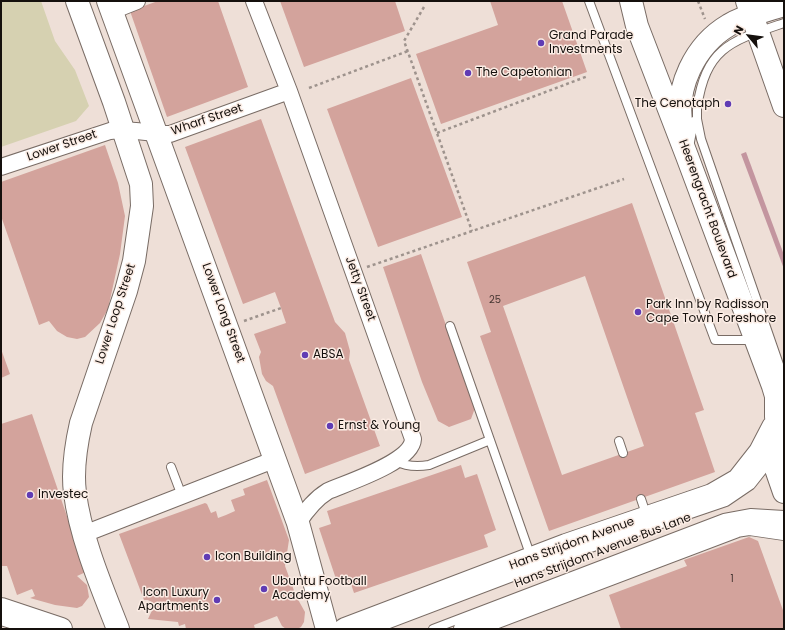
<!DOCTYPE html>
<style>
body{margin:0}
#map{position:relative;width:785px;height:630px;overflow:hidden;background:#eedfd7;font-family:Poppins,sans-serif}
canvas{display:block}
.frame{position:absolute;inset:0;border:2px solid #15100d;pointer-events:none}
.north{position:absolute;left:729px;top:16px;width:40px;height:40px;-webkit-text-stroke:3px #fbece4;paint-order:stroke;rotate:299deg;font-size:11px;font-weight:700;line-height:16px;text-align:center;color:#15100d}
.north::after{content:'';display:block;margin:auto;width:14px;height:18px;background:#15100d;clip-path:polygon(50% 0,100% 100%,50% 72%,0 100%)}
</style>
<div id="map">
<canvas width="785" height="630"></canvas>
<div class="frame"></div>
<div class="north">N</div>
</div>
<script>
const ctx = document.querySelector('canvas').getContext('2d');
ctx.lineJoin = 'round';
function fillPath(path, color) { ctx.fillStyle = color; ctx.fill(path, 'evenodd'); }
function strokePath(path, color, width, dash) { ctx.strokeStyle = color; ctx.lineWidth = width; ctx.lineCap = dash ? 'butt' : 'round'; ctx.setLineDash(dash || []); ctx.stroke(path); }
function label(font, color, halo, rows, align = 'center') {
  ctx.font = font + ' Poppins,sans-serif'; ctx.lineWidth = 3; ctx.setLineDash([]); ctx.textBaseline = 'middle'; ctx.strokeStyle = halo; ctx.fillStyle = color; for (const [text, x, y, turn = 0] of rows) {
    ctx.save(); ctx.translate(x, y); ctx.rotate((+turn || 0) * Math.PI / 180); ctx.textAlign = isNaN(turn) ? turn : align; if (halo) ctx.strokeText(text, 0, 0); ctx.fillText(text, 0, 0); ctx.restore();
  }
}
fillPath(new Path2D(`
 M1,1H41L55,41L75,70L89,106L76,121L1,147Z`), '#d6d1b1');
fillPath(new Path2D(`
 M746,152L784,255V269L741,154Z`), '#c3959f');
fillPath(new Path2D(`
 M158,1H218L248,87L167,117L130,11Z
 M280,1H395L405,31L304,67Z
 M490,1H562L587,72L441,124L416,54L498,25Z
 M411,78L462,217L378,247L327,109Z
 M261,119L335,322L345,333L350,351L349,360L380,446L305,474L273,386L266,381L262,374L259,357L261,352L254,334L286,323L281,308L275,292L243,304L185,147Z
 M105,145L118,183L125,216L120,254L108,309L100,323L85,337L77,339L67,337L57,331L49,321L39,325L1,216V182Z
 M632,203L704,410L695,413L715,472L549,531L480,336L491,332L467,262ZM585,276L644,446L562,475L503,306Z
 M421,254L475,408L471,419L449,427L438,421L422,382L383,267Z
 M1,349L10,374L1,378Z
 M32,414L86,572L77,576L87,585L89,597L82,606L77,608L55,605L30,598L35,596L32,589L17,595L7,566H1V424Z
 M461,465L465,478L477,474L496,530L484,535L488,547L354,593L350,581L338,585L319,528L331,524L327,511Z
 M267,480L289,540L285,566L296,596L305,612L304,622L301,627L297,629H286L282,626L277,616L254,625L255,629H186L185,624L179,626L178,622L148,619L155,604L148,600H144L119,534L205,503L207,504L211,513L216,511L218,518L226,515L235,511L231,500L245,495L243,489Z
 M749,537L758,541L784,613V629H621L609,595L687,566L684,560Z`), '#d3a39c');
const lane = new Path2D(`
 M589,1L715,340H755
 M697,103V119L701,139L784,379
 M697,108C706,47 731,41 784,23
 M689,147L694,121
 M450,326L531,557
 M619,441L623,453
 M396,461C407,467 417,467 429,465L490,440
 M171,467L182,496
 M641,499L647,517
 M1,621L26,629
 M376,629L576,553L726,502L751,485L770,461
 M433,629L724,518L751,513L784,515`);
const street = new Path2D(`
 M254,1L289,91L413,439C412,462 349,482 328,491C315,499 307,509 298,523
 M112,11L137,1
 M1,167L110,131C130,128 150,134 170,134L289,91
 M84,534L276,459`);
const secondary = new Path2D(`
 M77,1L114,102L141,184L142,206L134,261L126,291L81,423C76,445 72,470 75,493C80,536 102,588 118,629
 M108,1L298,523L327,629
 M631,1L637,26L687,156L773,386L776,396V417
 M747,1L784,106
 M682,127C674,88 695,45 729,25C745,15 766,11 784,5
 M773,429L775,466L784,492
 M1,609L61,629
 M345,629L566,545L712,495L738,480L760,452L773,427
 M465,629L737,526L750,524L784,529`);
strokePath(lane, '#796c65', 10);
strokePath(street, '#796c65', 18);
strokePath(secondary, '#796c65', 24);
strokePath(new Path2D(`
 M698,1L705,19
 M424,7L404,41L472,231
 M309,88L408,51
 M437,133L588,76
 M367,267L624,179
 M244,321L281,308`), '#9e938d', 2.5, [3, 3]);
strokePath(lane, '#fff', 8);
strokePath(street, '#fff', 16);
strokePath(secondary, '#fff', 22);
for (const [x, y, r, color] of [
 [541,43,4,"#603cb4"],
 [468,73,4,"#603cb4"],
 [728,104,4,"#603cb4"],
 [638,312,4,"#603cb4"],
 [305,355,4,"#603cb4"],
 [330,426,4,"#603cb4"],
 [30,495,4,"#603cb4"],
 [207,557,4,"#603cb4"],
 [264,589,4,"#603cb4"],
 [217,600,4,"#603cb4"]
]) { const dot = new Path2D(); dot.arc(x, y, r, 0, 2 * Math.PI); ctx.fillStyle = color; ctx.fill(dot); strokePath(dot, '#fbece4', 1.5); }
label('10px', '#443531', null, [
 ["25",495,300],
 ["1",732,579]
]);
label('12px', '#15100d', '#fbece4', [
 ["Grand Parade",549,36],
 ["Investments",549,50],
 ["The Capetonian",476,73],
 ["The Cenotaph",720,104,"right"],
 ["Park Inn by Radisson",646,305],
 ["Cape Town Foreshore",646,319],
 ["ABSA",313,355],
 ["Ernst & Young",338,426],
 ["Investec",38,495],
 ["Icon Building",215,557],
 ["Ubuntu Football",272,582],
 ["Academy",272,596],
 ["Icon Luxury",209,593,"right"],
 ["Apartments",209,607,"right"]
], 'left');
label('12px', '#15100d', '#fbece4', [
 ["Wharf Street",207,120,-19],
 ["Lower Street",62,146,-19],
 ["Heerengracht Boulevard",707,209,70],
 ["Jetty Street",360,289,70],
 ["Lower Long Street",223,313,70],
 ["Lower Loop Street",116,314,-72],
 ["Hans Strijdom Avenue",572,544,-20],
 ["Hans Strijdom Avenue Bus Lane",603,551,-21]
]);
</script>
